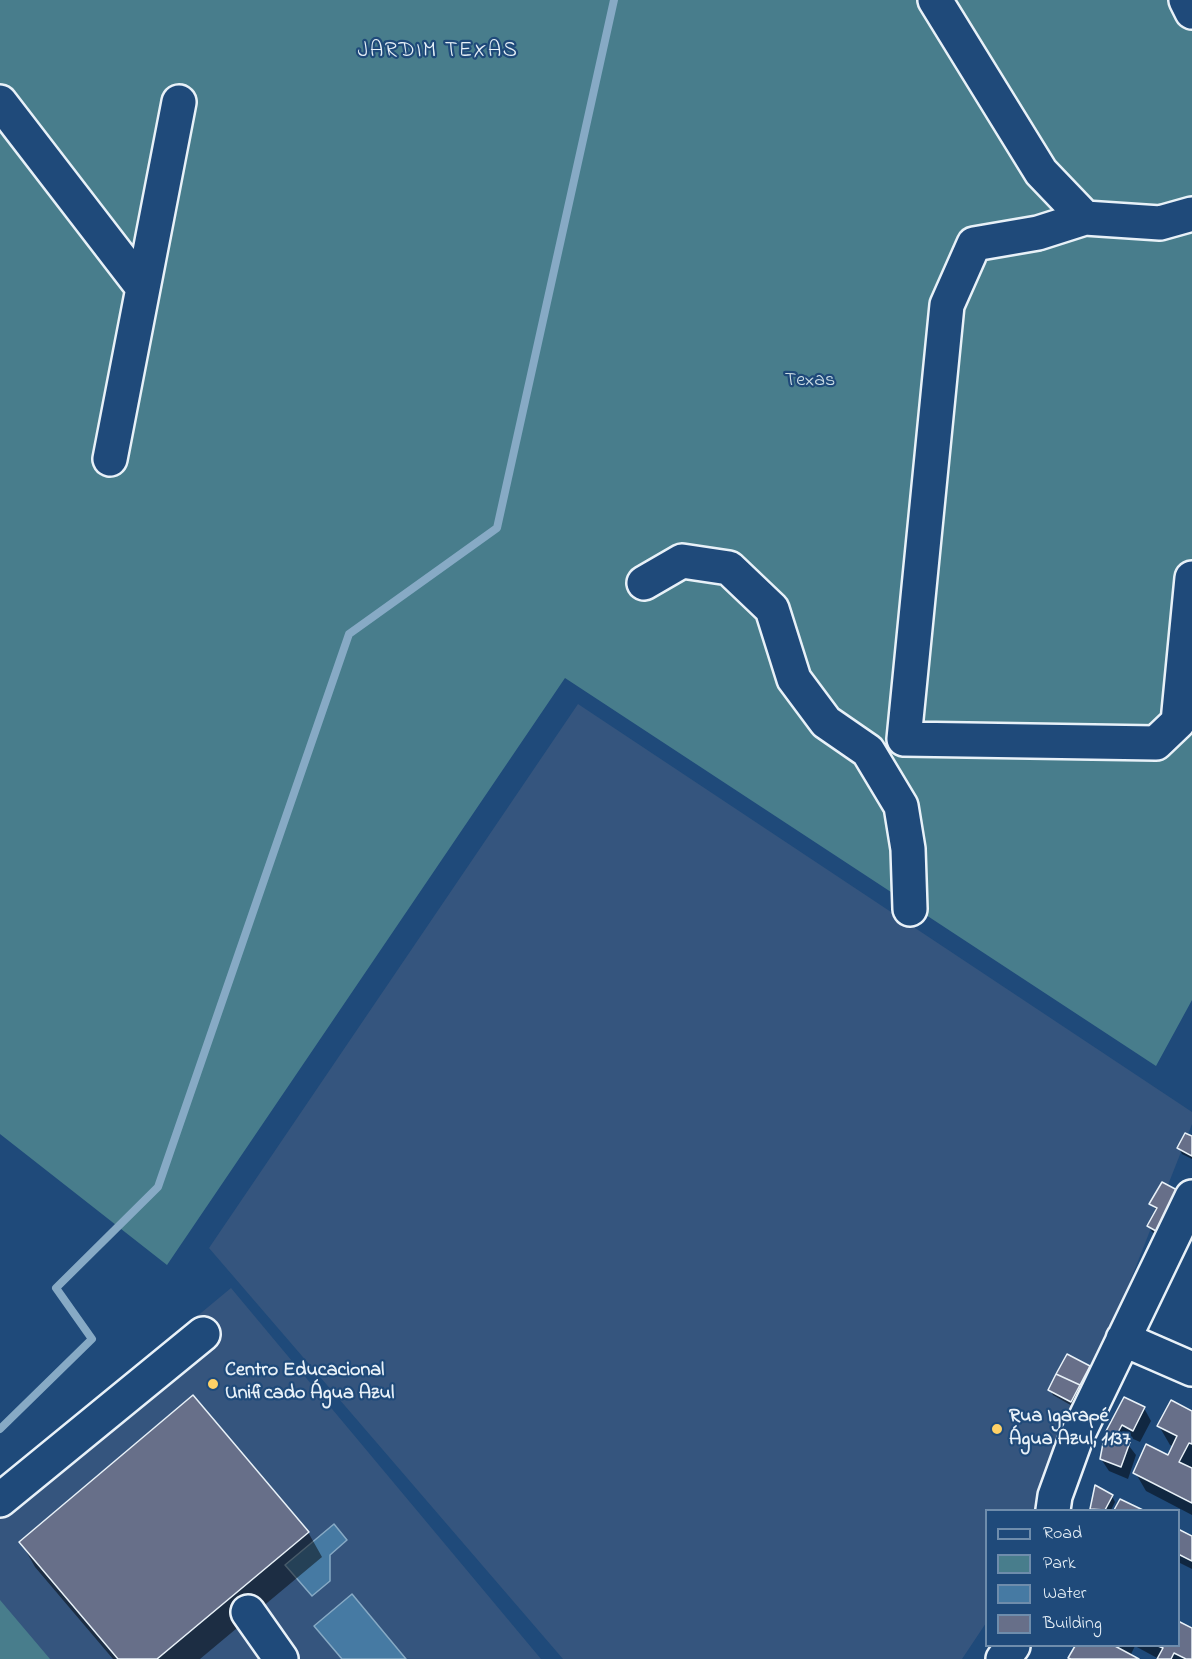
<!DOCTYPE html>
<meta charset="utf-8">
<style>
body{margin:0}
#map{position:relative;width:1192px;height:1659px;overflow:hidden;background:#1f4a7a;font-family:"Indie Flower",sans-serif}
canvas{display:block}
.legend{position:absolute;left:985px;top:1509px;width:195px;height:138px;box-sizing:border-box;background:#1f4a7a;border:2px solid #6f8dac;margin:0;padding:8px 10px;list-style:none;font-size:18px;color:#e8f1f8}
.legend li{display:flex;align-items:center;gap:12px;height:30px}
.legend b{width:30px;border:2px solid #6f8dac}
</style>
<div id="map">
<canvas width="1192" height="1659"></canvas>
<ul class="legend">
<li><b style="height:8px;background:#1f4a7a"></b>Road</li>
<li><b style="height:16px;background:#487d8c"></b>Park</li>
<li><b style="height:16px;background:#467aa3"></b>Water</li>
<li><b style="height:16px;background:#676f89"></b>Building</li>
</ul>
</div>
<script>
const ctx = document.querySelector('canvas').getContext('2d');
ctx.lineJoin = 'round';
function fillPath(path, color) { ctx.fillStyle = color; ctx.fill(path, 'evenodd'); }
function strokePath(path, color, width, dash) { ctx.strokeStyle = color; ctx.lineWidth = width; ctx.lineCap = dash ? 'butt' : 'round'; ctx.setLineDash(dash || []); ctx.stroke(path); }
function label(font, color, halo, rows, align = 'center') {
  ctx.font = font + ' "Indie Flower",sans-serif'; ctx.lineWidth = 4.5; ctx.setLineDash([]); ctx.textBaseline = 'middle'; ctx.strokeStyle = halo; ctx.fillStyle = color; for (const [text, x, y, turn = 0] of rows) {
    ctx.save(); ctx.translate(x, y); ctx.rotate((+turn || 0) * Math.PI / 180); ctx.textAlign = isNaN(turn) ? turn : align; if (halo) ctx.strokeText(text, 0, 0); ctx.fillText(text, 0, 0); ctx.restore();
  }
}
fillPath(new Path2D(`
 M578,704L1192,1112V1124L1040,1510H986V1623L962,1659H563L209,1248Z
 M231,1288L541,1659H0V1480Z`), '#35557e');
fillPath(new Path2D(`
 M0,0H1192V1000L1156,1066L565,678L167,1265L0,1134Z
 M0,1600L50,1659H0Z`), '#487d8c');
const water = new Path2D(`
 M334,1524L347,1540L330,1555V1581L312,1596L285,1565Z
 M352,1594L406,1659H342L314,1626Z`);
fillPath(water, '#467aa3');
strokePath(water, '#87aac5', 1.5);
fillPath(new Path2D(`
 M1192,1138V1159L1182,1154L1179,1148Z
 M1178,1193L1160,1236L1152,1232L1149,1226L1157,1211L1151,1204Z
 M1089,1367L1092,1373L1074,1407L1053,1395L1050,1390Z
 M1144,1408L1151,1421L1140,1442L1129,1437L1126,1442L1136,1455L1128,1479L1109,1471L1101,1459L1107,1434Z
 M1192,1412V1515L1146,1491L1135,1472L1168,1457L1174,1447L1170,1445L1159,1426Z
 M1112,1496L1115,1502L1111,1510H1092L1091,1509Z
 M1178,1530L1192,1537V1569L1178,1562Z
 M308,1532L322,1557L200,1659H113L35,1567L21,1542Z
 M1192,1630V1659H1159L1135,1646L1130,1656L1136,1659L1070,1658L1076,1646H1178Z`), '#0007');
strokePath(new Path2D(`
 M0,1429L92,1339L56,1288L158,1187L349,634L497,528L614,0`), '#87aac5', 8);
const building = new Path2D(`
 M1185,1133L1192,1136V1156L1177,1148Z
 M1162,1182L1179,1191L1156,1231L1147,1226L1157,1208L1149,1204Z
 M1067,1354L1090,1366L1080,1385L1056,1374Z
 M1056,1374L1080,1385L1071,1402L1048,1390Z
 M193,1395L309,1532L157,1659H118L19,1542Z
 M1124,1397L1145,1407L1133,1431L1122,1425L1116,1436L1130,1442L1121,1467L1100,1459L1105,1433Z
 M1171,1400L1192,1411V1444L1189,1443L1179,1462L1192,1468V1503L1133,1473L1146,1444L1168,1455L1177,1436L1157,1426Z
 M1095,1485L1113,1495L1105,1510L1090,1509Z
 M1120,1499L1143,1510H1114Z
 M1178,1529L1192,1536V1561L1178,1554Z
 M1178,1621L1192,1628V1659H1186L1174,1653L1171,1659H1157L1163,1648L1158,1646H1178Z
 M1075,1646H1115L1139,1659H1071L1068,1658Z`);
fillPath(building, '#676f89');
strokePath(building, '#e8f1f8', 1.5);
const minor = new Path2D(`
 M935,0L1041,172L1085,218L1160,223L1192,214
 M1186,0L1192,12
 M0,102L143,288
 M1085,218L1038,233L974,244L947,305L904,739L1156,743L1178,722L1192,578
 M110,459L179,102
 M644,583L682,561L729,568L772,609L794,679L826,722L868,751L901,806L908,849L910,909
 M1123,1339L1192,1369
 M0,1500L203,1334
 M1053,1510L1055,1496L1076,1438L1192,1197
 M248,1612L281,1659
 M1003,1659L1013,1646`);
strokePath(minor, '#e8f1f8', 38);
strokePath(minor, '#1f4a7a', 33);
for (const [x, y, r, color] of [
 [213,1384,6,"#ffd166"],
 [997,1429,6,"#ffd166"]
]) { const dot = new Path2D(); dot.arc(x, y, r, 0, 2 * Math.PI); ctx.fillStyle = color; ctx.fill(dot); strokePath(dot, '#1f4a7a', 2); }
label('20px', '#d0e0e8', '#1f4a7a', [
 ["Texas",810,382]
]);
label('bold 20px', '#e8f1f8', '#1f4a7a', [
 ["Centro Educacional",225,1372],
 ["Unificado Água Azul",225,1395],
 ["Rua Igarapé",1009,1418],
 ["Água Azul, 1137",1009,1441]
], 'left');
ctx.letterSpacing = '1.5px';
label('22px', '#e8f1f8', '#1f4a7a', [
 ["JARDIM TEXAS",438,52]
]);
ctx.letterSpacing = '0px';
</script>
